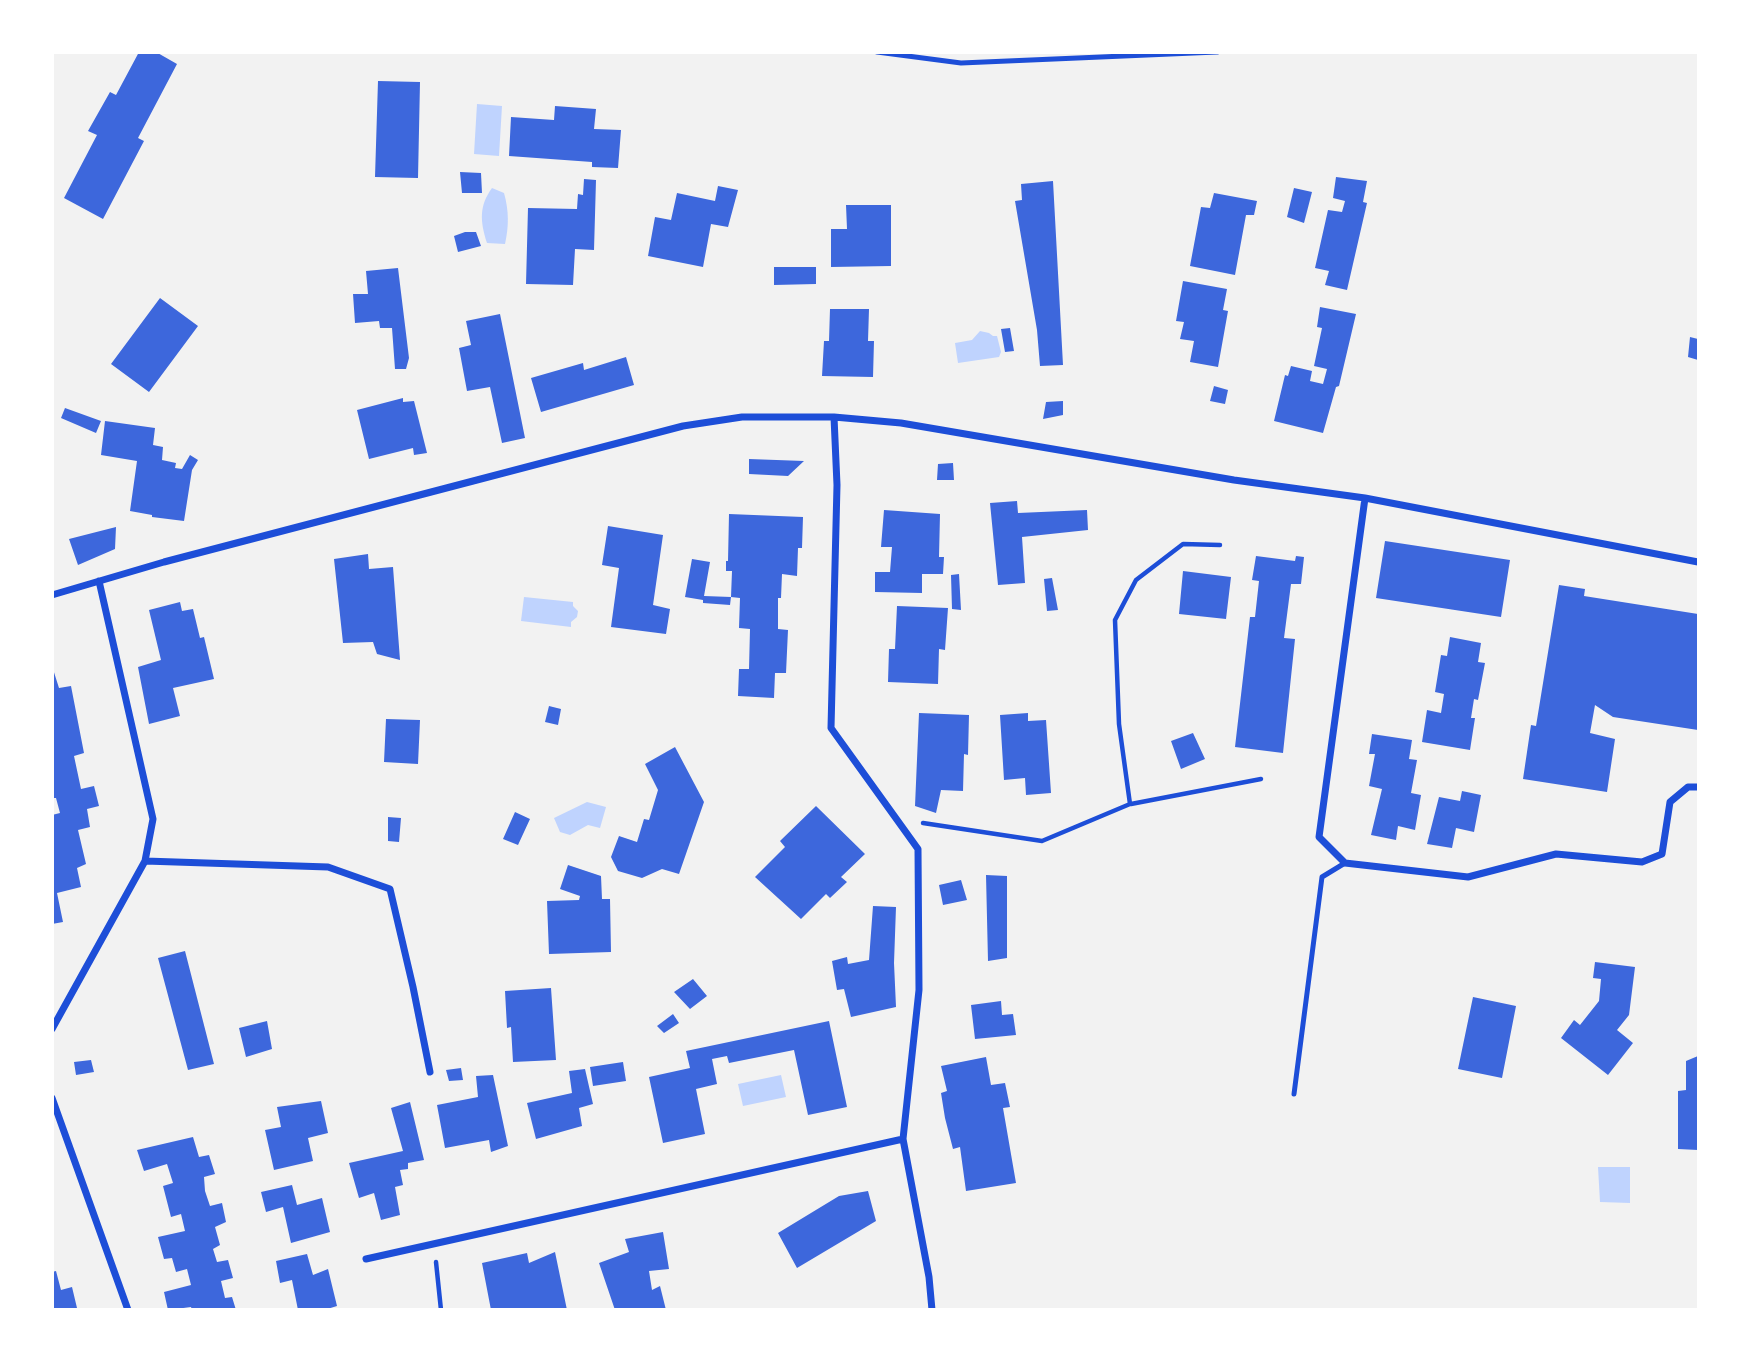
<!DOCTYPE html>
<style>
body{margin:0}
#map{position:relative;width:1751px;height:1362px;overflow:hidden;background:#f2f2f2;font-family:"Exo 2",sans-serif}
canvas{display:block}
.frame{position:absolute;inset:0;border:54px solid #fff;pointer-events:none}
</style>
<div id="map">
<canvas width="1751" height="1362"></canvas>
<div class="frame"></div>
</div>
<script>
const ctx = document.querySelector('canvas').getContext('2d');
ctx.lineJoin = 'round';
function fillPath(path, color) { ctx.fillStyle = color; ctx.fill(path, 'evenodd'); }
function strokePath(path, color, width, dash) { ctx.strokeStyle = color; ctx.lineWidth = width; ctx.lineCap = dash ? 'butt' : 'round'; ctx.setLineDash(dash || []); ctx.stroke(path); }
fillPath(new Path2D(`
 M477,104L502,106L499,156L474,154Z
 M492,188L504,193C509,211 509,226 505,244L487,243C480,221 479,206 492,188Z
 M980,331L989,333L993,336H997L1001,352L999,357L958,363L955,343L972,340Z
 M524,597L573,602V606L578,611L577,617L571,622V627L521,621Z
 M587,802L606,807L600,828L588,825L570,835L560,832L554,818Z
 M781,1075L786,1097L743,1106L738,1084Z
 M1598,1167H1630V1203L1600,1202Z`), '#bfd3fe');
fillPath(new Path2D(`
 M139,52H156L177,64L138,138L144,141L103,219L64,198L97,135L88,131L110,92L116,95Z
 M378,81L420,82L418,178L375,177Z
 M555,106L596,109L594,129L621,130L618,168L592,167V162L509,156L511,117L554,120Z
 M460,172L481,173L482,193H462Z
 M1336,177L1367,181L1363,202L1367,203L1347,290L1325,285L1329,271L1315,268L1328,210L1342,212L1345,201L1333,198Z
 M584,179L596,180L594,250L575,249L573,285L526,284L528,208L577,209L578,194L583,195Z
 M1053,181L1063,365L1040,366L1037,330L1015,201L1022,200L1021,184Z
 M718,186L738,190L728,227L711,224L703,267L648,256L655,217L671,220L677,193L715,201Z
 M1294,188L1312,192L1304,223L1287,217Z
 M1214,193L1257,201L1254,215H1246L1235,275L1190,266L1201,207L1210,208Z
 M846,205H891V266L831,267V229H847Z
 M465,232H476L481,246L458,252L454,236Z
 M774,267H816V284L774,285Z
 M398,268L409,358L406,369H395L392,328H380L379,321L355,323L353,294H368L366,271Z
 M1183,281L1227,289L1223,310L1228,311L1218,367L1190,362L1194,341L1180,339L1184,322L1176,321Z
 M160,298L198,326L149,392L111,364Z
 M1320,307L1356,314L1339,386L1336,387L1323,433L1274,421L1285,375L1288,376L1291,366L1312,371L1310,381L1323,384L1327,369L1314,366L1322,328L1317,327Z
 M830,309H869L868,341H874L873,377L822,376L824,341H829Z
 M500,314L525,438L502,443L490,387L467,391L459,348L471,345L466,321Z
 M1010,328L1014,351L1005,352L1001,329Z
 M1690,337L1698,339V360L1688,357Z
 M626,357L634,385L541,412L531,378L583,363L584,370Z
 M1214,386L1228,390L1225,404L1210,401Z
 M403,398V402L414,401L427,453L414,455L413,448L369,459L357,410Z
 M1063,401V415L1043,419L1046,402Z
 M65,408L101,421L96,433L61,418Z
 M105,421L155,428L153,445L163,447L162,460L176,463L175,468L182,469L190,455L198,460L192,470L184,521L152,517V515L130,511L137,461L101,455Z
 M749,459L804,461L788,476L749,474Z
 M953,463L954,480H937L938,464Z
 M1017,501L1018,513L1087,510L1088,530L1022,537L1025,583L998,585L990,503Z
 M884,510L940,514L939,557H944L943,574H922V593L875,592V572H890L892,547H881Z
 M729,514L803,517L802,548H798L797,576L782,574L781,598H778V629L788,630L786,673H775L774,698L738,696L739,669H749L750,629L739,628L740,598L731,597L732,571H726V561H728Z
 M608,526L663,535L653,605L670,609L666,634L611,627L619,568L602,565Z
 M116,527L115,549L78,565L69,539Z
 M1385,541L1510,560L1501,617L1376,598Z
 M368,554L369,569L393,567L400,660L377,654L373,642L343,643L334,559Z
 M1256,556L1295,561L1296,556L1304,557L1301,584H1291L1284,638L1295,639L1283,753L1235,747L1250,617H1255L1259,581L1252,580Z
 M692,559L710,562L704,596L731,597L730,605L703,603V600L685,597Z
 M1183,571L1231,577L1226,619L1179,614Z
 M959,574L961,610L952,609L951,575Z
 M1052,578L1058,610L1047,611L1044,579Z
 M1559,585L1585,589L1584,596L1698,614V730L1613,717L1595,705L1590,733L1615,739L1607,792L1523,779L1531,725L1536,726Z
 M180,602L182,611L193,609L200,638L204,637L214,679L173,688L180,716L149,724L138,667L161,660L149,610Z
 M897,606L948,608L945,650L939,649L938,684L888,682L889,649H895Z
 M1450,637L1481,643L1478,662L1485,663L1478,700L1474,699L1471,718H1475L1470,750L1422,742L1427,710L1441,713L1444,694L1435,692L1441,655L1447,656Z
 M52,666L59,688L71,686L84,753L74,756L81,789L94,786L99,806L87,809L90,827L78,830L86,864L77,868L81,887L57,893L63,922L52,924V815L60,813L56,798H52Z
 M549,706L561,709L558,725L545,722Z
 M919,713L969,715L968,755L964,754L963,791L941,790L936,813L915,806Z
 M1028,713V721L1046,720L1051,793L1026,795L1025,778L1004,780L1000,715Z
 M386,719L420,720L418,764L384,762Z
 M1193,733L1205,759L1181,769L1171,741Z
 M1372,734L1412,740L1409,759L1417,760L1411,793L1421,795L1415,830L1398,826L1396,840L1371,835L1382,789L1369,786L1375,754H1369Z
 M675,747L704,802L679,874L662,869L642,878L618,871L611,857L619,836L637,842L644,819L649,820L658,790L645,764Z
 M1462,791L1481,795L1474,832L1456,828L1452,848L1427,844L1439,797L1460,801Z
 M816,806L865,854L841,877L847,882L830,898L826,894L801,919L755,877L785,847L780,841Z
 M515,812L530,819L518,845L503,839Z
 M388,817L401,818L399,842L388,841Z
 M568,865L601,876L602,899H610L611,952L549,954L547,901L579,900L580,896L560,889Z
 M986,875L1007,876V958L988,961Z
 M961,880L967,900L943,905L939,885Z
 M873,906L896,907L894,963L896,1007L851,1017L844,989L837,990L832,961L847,957L848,964L869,960Z
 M185,951L214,1064L188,1070L158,958Z
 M1595,962L1635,967L1629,1015L1617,1030L1633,1043L1608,1075L1561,1038L1574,1020L1580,1025L1599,1001L1601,979L1593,978Z
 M693,979L707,996L690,1009L674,992Z
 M551,988L556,1060L513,1062L511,1027L507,1028L505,991Z
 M1473,997L1516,1006L1502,1078L1458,1069Z
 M1001,1001L1002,1015L1013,1014L1016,1035L975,1039L971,1005Z
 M673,1014L679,1023L664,1033L657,1026Z
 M267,1021L272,1049L246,1057L239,1028Z
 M829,1021L847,1107L808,1115L794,1050L729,1063L727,1056L712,1059L717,1084L696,1089L705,1134L663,1143L649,1077L690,1068L686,1051Z
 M1698,1056V1150L1678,1149V1091L1686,1090V1061Z
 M986,1057L991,1085L1005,1083L1010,1107L1003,1108L1016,1183L966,1191L960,1147L953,1149L945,1118L941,1093L947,1091L941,1066Z
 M91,1060L94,1072L76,1075L74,1062Z
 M623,1062L626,1081L593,1086L590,1067Z
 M461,1068L463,1080L449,1081L446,1070Z
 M585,1069L593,1104L579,1108L582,1126L536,1139L527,1103L572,1093L569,1071Z
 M493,1075L508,1146L491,1152L489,1140L445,1148L437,1105L478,1097L476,1076Z
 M321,1101L328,1133L308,1138L313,1161L274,1170L265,1130L281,1127L277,1107Z
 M410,1102L424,1160L408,1163V1169L400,1170L403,1185L395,1187L400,1215L381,1220L374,1193L359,1198L349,1163L403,1151L391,1108Z
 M193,1137L199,1157L209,1155L215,1174L204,1177L205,1191L210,1206L222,1203L226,1222L215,1227L220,1245L213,1249L217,1262L228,1260L233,1278L221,1281L225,1298L232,1297L236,1310H192L191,1307L168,1310L164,1292L191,1285L187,1269L176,1272L172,1258L164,1259L158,1237L185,1231L181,1214L171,1217L163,1186L173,1183L167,1164L144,1171L137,1150Z
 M292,1185L297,1205L322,1198L330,1232L291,1243L283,1207L266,1212L261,1192Z
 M868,1191L876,1221L797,1268L778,1233L839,1196Z
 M663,1232L669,1269L649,1271L652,1290L660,1286L666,1310H615L599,1263L629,1252L625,1239Z
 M555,1252L567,1310H491L482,1263L527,1253L529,1263Z
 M307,1254L313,1275L328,1269L337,1306L324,1310H298L292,1280L280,1283L276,1261Z
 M56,1271L61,1290L72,1287L77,1308L52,1310V1272Z`), '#3d67dc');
strokePath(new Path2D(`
 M1131,804L1261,779
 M923,823L1042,841L1130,804L1119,724L1115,620L1136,580L1183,544L1220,545
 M436,1262L441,1310`), '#1d4ed8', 4.5);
strokePath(new Path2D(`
 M877,52L961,63L1217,52
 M1294,1094L1322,877L1345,863`), '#1d4ed8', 5);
strokePath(new Path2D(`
 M1365,498L1319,837L1345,863L1468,877L1556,854L1642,862L1662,854L1670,802L1688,787H1698
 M52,595L164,562L683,426L742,417H834L901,423L1234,480L1365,498L1698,562
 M145,861L328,867L390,889L413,987L430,1072
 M52,1029L145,861L153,819L99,581
 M52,1098L128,1310
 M903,1139L929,1277L932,1310
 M366,1259L903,1139L919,990L918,849L831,728L837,485L834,417`), '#1d4ed8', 7);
</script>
